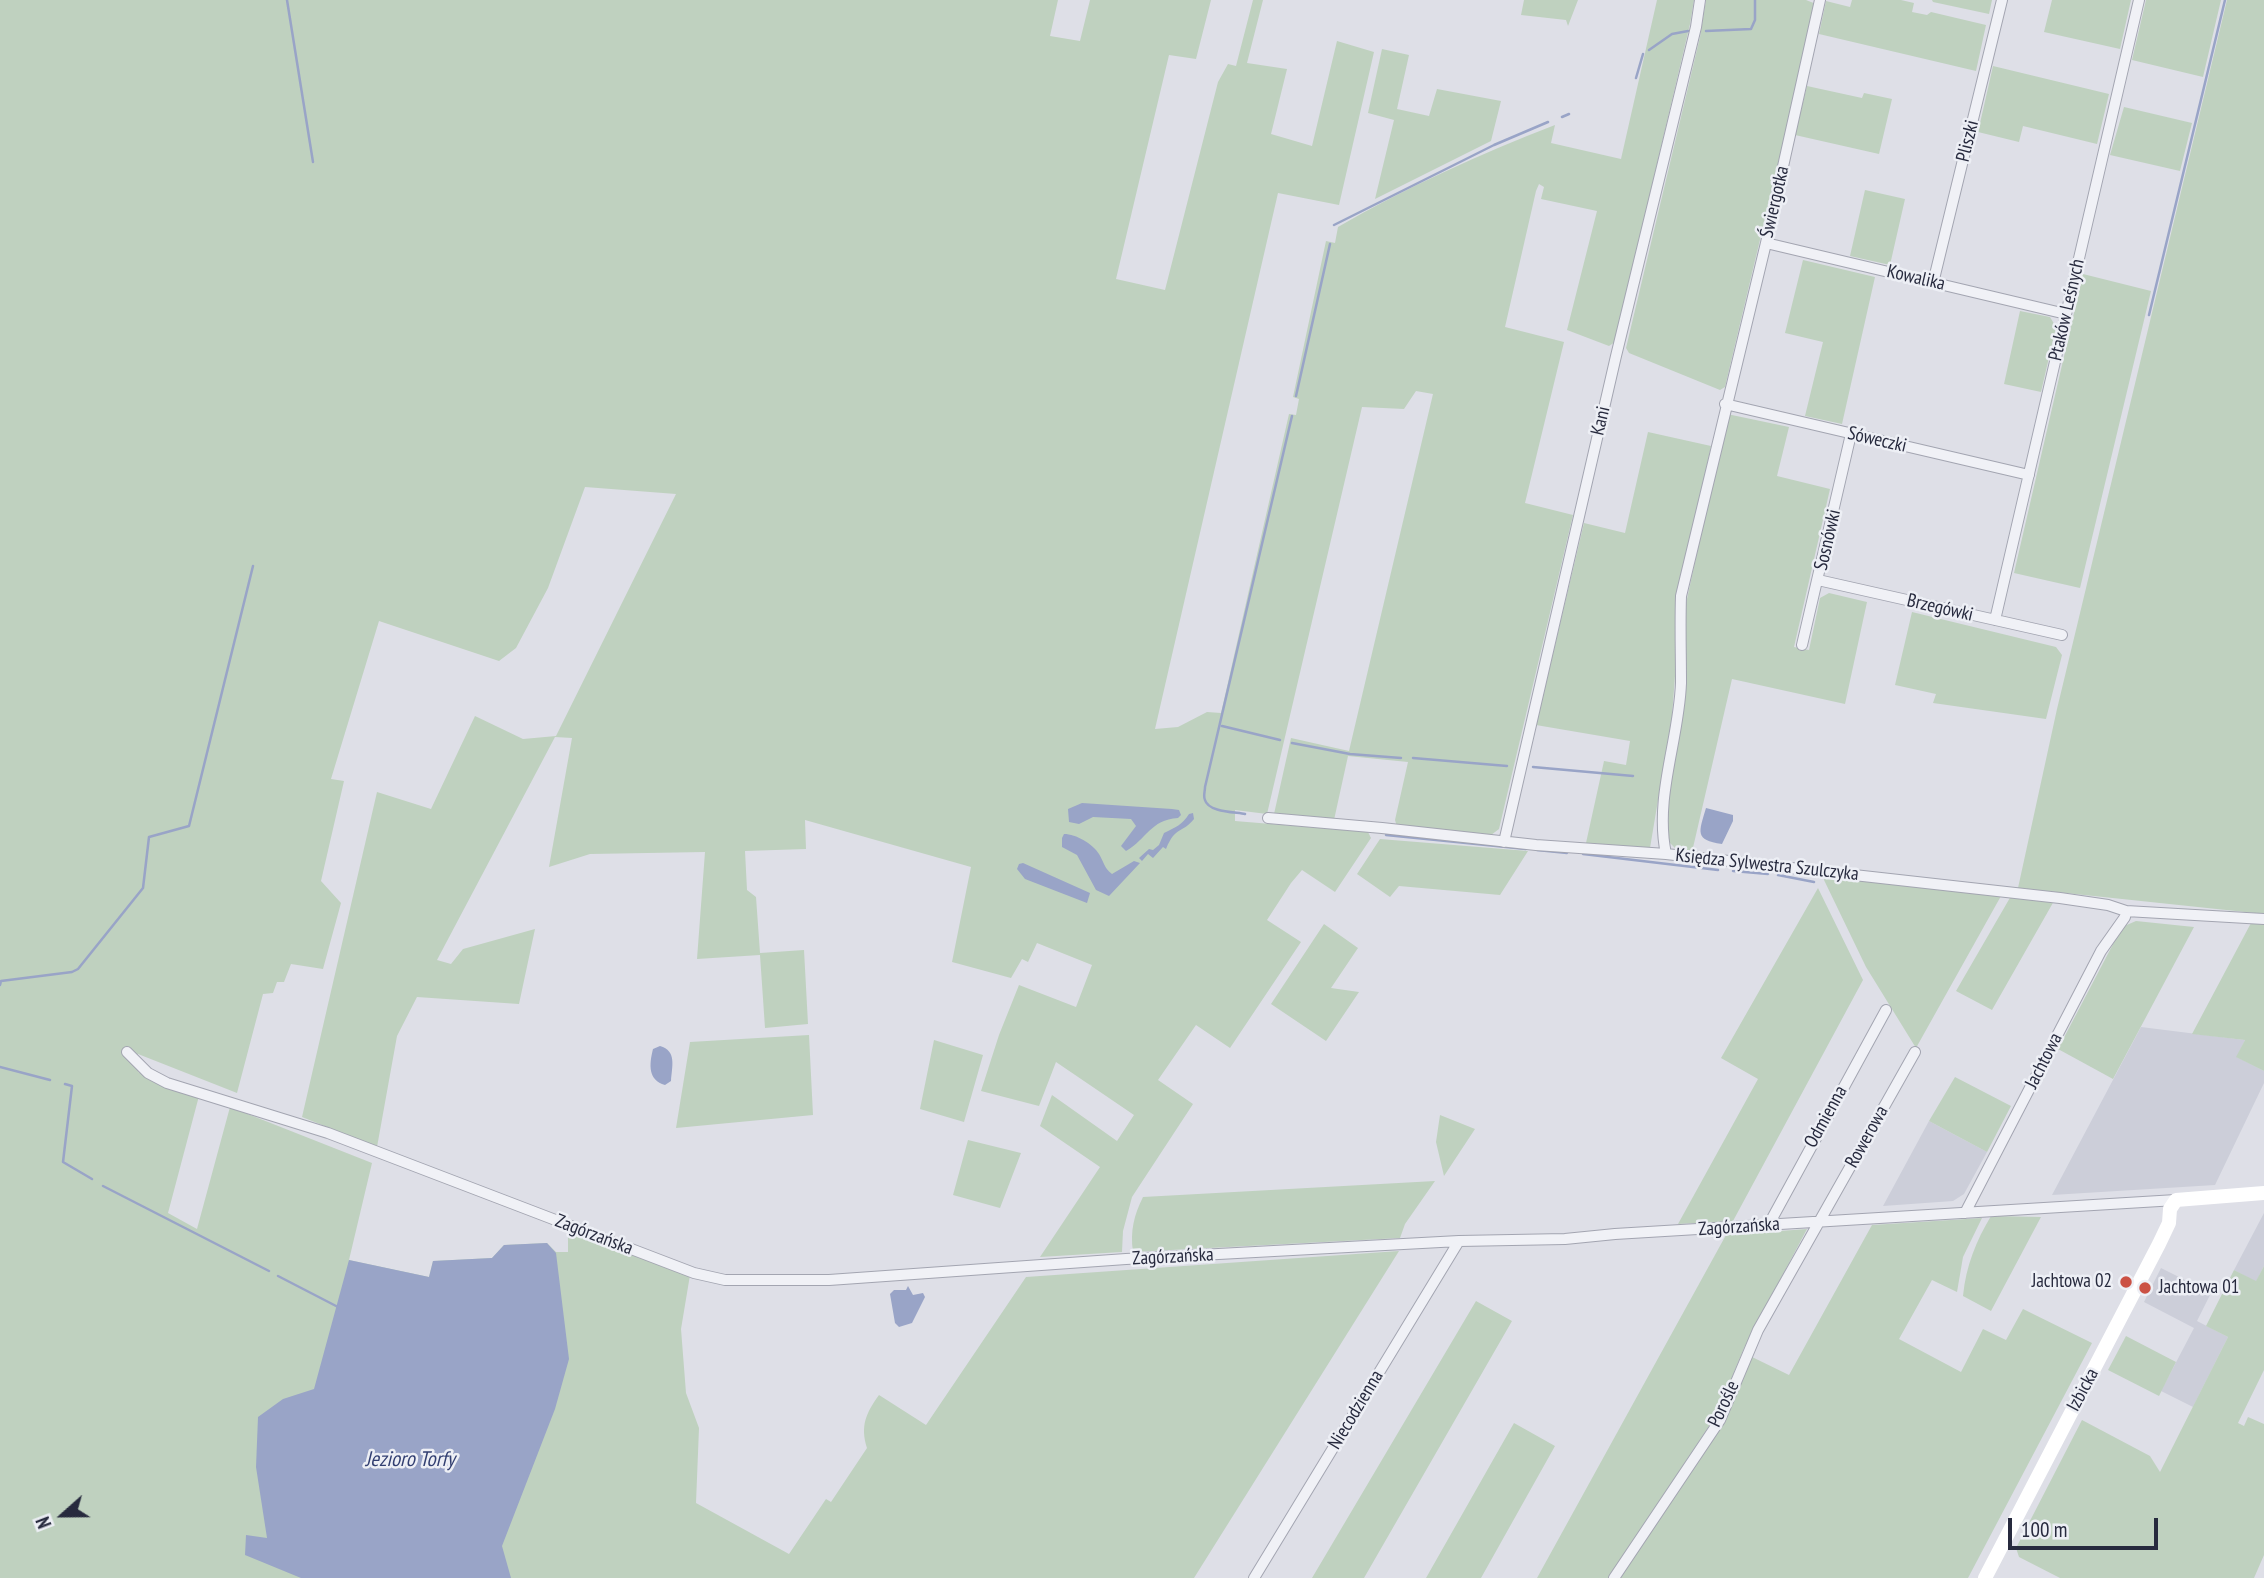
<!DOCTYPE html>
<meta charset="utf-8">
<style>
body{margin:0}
#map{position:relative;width:2264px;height:1578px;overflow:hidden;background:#dedfe7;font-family:"PT Sans Narrow",sans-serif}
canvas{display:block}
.north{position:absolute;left:28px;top:1480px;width:70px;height:70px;-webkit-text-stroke:5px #edeff5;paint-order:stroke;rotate:249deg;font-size:19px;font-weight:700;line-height:28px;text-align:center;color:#272a3e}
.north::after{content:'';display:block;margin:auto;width:24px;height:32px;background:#272a3e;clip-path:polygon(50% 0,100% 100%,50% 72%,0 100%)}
.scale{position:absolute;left:2008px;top:1518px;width:150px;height:32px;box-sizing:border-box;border:4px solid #272a3e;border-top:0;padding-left:9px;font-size:21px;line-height:24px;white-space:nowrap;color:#272a3e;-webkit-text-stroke:5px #edeff5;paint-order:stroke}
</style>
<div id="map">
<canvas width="2264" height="1578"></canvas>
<div class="north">N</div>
<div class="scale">100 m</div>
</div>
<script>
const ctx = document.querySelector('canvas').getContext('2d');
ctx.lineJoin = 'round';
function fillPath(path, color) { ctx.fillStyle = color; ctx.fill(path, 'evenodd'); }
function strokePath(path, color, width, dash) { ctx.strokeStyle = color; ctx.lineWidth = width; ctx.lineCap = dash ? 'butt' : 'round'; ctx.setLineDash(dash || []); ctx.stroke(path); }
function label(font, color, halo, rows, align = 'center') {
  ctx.font = font + ' "PT Sans Narrow",sans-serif'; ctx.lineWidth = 5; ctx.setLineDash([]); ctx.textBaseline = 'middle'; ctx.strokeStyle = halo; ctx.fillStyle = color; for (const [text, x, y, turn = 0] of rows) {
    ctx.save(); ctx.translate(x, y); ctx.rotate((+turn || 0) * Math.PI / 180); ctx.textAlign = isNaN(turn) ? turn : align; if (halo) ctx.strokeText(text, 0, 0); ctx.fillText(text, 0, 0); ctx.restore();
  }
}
fillPath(new Path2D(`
 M2141,1027L2245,1040L2237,1057L2264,1071V1083L2215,1185L2052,1195Z
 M1929,1121L1987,1152L1964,1194L1953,1201L1883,1206Z
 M2264,1213V1266L2256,1282L2234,1270Z
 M2161,1268L2211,1293L2197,1321L2228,1337L2193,1407L2161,1391L2194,1328L2144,1302Z`), '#ccced9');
fillPath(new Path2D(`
 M0,0H1058L1050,36L1080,41L1090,0H1211L1196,59L1169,55L1116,279L1165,290L1218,82L1228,64L1236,66L1253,0H1263L1247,63L1287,69L1271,134L1312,146L1337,41L1374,52L1339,205L1278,193L1155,729L1178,727L1207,712L1221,713L1289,414L1296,415L1299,399L1293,397L1326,241L1335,243L1338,227C1407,187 1480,154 1555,125L1551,143L1621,159L1657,0H1694L1690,24L1615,342L1609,346L1567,330L1597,211L1541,199L1544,187L1539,184L1536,191L1505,327L1564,342L1525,503L1573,515L1499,829L1491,835L1397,827L1395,820L1408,762L1348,756L1334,820L1274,814L1291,738L1349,751L1433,394L1416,391L1404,409L1362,407L1267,814L1235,810V821L1368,832L1371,838L1335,892L1302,870L1291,883L1267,920L1301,942L1230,1048L1196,1025L1158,1080L1193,1104L1132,1197L1123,1231L1122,1252L1040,1257L1100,1167L1040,1126L1052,1095L1117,1141L1134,1115L1056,1062L1039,1106L981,1091L999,1035L1019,985L1076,1007L1092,965L1037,943L1028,962L1022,959L1011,978L952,962L971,867L805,820L806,849L745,851L747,890L756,897L760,953L804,950L808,1024L765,1028L760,955L697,959L705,852L590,854L549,867L572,738L555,737L437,960L451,964L463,949L535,929L519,1004L417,997L397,1036L377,1147L302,1117L377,792L431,809L475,716L523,739L556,736L676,494L585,487L548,588L516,648L499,661L379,621L331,779L344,781L321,881L341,903L323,969L291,964L284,982H277L273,993L263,994L237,1093L138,1054V1072L199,1096L168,1213L197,1229L230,1107L372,1163L349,1260L429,1277L433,1261L492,1258L504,1245L547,1243L556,1252H568V1233L690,1275L681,1329L686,1393L699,1428L696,1503L789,1554L826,1499L831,1502L867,1448C860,1426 866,1413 879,1395L926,1425L1026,1277L1399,1251L1194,1578H0Z
 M1524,0H1578L1568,26L1566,20L1521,15Z
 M1706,0H1806L1816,4L1725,387L1720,390L1629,353L1626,348L1700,37Z
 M1852,0H1901L1914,3L1912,12L1927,15L1931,12L1986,25L1976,71L1819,34L1826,1L1850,7Z
 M1932,0H1992L1989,14L1933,2Z
 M2052,0H2131L2120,49L2044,32Z
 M2146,0H2221L2203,77L2132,60Z
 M2227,0H2264V914L2018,888L2057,709Z
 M1382,49L1409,55L1397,109L1429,116L1437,89L1501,101L1491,141L1375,199L1394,120L1368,113Z
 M1993,66L2109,94L2097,144L2023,126L2019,142L1978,132Z
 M1807,86L1862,98L1864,93L1892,99L1879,154L1795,135Z
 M2124,107L2192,123L2180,171L2110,155Z
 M1865,190L1905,199L1890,265L1850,256Z
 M1803,260L1875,277L1842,424L1805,416L1823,342L1785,333Z
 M2083,274L2151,291L2080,588L2014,573Z
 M2020,311L2050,317L2056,327L2041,392L2004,384Z
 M1727,414L1789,427L1777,476L1830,489L1794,647L1809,650L1820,598L1829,593L1867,602L1845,704L1732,679L1692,852L1676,849L1668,841L1665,814L1672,778L1682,688V622Z
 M1648,432L1711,446L1675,617L1676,663L1672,716L1650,848L1586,843L1604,761L1626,765L1630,741L1536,725L1584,523L1625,533Z
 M1912,612L2056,647L2062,655L2046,719L1933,703L1936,694L1895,685Z
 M1380,839L1528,851L1500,895L1399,886L1390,897L1357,874Z
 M1825,875L2001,896L1916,1048L1866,967L1824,880Z
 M1818,888L1863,980L1733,1221L1678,1224L1758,1079L1721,1058Z
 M2011,896L2054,901L1992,1010L1956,991Z
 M2136,921L2194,927L2113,1079L2058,1049L2122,927Z
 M2251,923L2264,924V1071L2236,1057L2245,1040L2192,1034Z
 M1324,924L1358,948L1331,988L1359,992L1326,1041L1271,1004Z
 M809,1035L813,1115L676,1128L690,1042Z
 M934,1040L983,1055L964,1122L920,1109Z
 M1955,1077L2011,1106L1987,1152L1929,1121Z
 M1440,1115L1475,1129L1444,1176L1436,1142Z
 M968,1140L1021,1153L1000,1208L953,1195Z
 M1435,1181L1405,1224L1400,1238L1133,1252C1130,1231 1134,1215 1143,1197Z
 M1991,1216L2041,1217L1991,1311L1963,1296C1966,1266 1976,1241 1991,1216Z
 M1982,1218L1963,1257L1957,1292L1932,1280L1899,1339L1961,1372L1983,1329L2006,1340L2023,1309L2092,1343L1968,1578H1619L1723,1422L1750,1356L1789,1375L1872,1225Z
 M1807,1229L1744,1348L1717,1414L1609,1578H1537L1726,1235Z
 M2264,1266V1370L2238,1423L2244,1426L2248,1417L2264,1424V1555L2254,1578H2060L2019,1557L2016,1548L2082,1420L2150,1456L2160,1472L2228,1337L2206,1326L2234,1270L2256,1281Z
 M1476,1301L1512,1321L1364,1578H1312Z
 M2126,1336L2176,1362L2159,1396L2108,1370Z
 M1514,1423L1555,1446L1481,1578H1426Z`), '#bfd1bf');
fillPath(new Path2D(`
 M1082,803L1172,809L1179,810L1181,815L1178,818C1150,820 1147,839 1126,851L1121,846L1136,826L1131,819L1093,817L1079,824L1069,822L1068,809Z
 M1706,808L1733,815V821L1722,844C1694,840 1699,832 1706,808Z
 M1193,813L1194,819C1182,834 1176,825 1166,849L1163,847L1153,858L1148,854L1142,861L1139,858L1149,849L1153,850L1159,845L1164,833C1176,827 1182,825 1189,814Z
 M1064,834C1076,834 1093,844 1099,854C1104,862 1104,868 1112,874L1134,861L1140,863L1109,896L1096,890L1077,855L1062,847V838Z
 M1023,863L1090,893L1087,903L1025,879L1017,869L1019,864Z
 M660,1046C677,1051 672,1066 671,1081L665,1085C648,1080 649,1065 653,1049Z
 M547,1243L556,1253L569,1359L555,1409L502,1546L511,1578H301L245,1555L246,1535L267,1538L256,1467L258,1417L283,1399L314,1389L349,1260L429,1277L433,1261L492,1258L504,1245Z
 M908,1286L913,1295L923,1293L925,1297L912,1323L899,1327L895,1323L890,1294L894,1290H906Z`), '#99a4c7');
strokePath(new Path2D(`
 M287,0L313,162
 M1706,31L1751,29L1755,20V0
 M1649,50L1672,34L1688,31
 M1636,78L1643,54
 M1562,117L1569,114
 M1334,225L1494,145L1548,122
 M2149,315L2225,0
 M1296,396L1330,244
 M1222,726L1280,740
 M1292,743L1350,754L1401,758
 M1413,758L1507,766
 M1533,767L1633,776
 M1245,814C1235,812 1208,812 1205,800C1203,796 1205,792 1205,787L1292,416
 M1386,835L1526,849
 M1537,850L1567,853
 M1583,854L1718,870
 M1733,871L1768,874
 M1778,875L1814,882
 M0,985L1,981L72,972L78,969L143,888L149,837L189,826L253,566
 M0,1067L50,1080
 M65,1084L72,1086L63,1162L92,1179
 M103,1186L269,1271
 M278,1276L338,1307`), '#99a4c7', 2.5);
const street = new Path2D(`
 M1766,243L2066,314
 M1933,283L2002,0
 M1725,404L2029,475
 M1818,580L2062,635
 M1995,620L2139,0
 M1802,645L1851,434
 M1268,818L1382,828L1536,845L1666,854L2060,898L2108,905L2126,911L2264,919
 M1504,842L1616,356L1696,27L1700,0
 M1666,854C1654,797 1679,740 1681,683C1681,654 1680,625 1681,596L1766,243L1820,0
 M127,1052L148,1073L167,1083L328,1133L694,1273L725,1280H829L1126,1259L1459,1241L1565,1239L1615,1234L2176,1200
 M1965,1213L2101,951L2125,917L2126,911
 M1768,1226L1886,1010
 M1254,1578L1459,1241
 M1614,1578L1720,1420L1758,1330L1915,1052`);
strokePath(street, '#a3a5b1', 12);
strokePath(street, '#f0f1f6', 10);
strokePath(new Path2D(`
 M1985,1578L2159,1244L2169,1223L2170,1209L2176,1200L2264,1193`), '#fff', 14);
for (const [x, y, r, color] of [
 [2126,1282,7,"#cb5144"],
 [2145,1288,7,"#cb5144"]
]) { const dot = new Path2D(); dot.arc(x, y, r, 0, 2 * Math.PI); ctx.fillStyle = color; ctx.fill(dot); strokePath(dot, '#edeff5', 2.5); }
label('19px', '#272a3e', '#edeff5', [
 ["Pliszki",1968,141,-76],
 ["Świergotka",1775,202,-77],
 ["Kowalika",1916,278,13],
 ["Ptaków Leśnych",2067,310,-77],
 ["Kani",1601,421,-77],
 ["Sóweczki",1877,440,13],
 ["Sosnówki",1828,540,-77],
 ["Brzegówki",1940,608,13],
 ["Księdza Sylwestra Szulczyka",1767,865,6],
 ["Jachtowa",2044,1061,-63],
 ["Odmienna",1826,1117,-61],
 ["Rowerowa",1867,1137,-61],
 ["Zagórzańska",1739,1227,-4],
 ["Zagórzańska",594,1235,21],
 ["Zagórzańska",1173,1257,-3],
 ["Izbicka",2083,1390,-62],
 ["Porośle",1724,1404,-65],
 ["Niecodzienna",1356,1410,-59]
]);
label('19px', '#272a3e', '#edeff5', [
 ["Jachtowa 02",2112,1282],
 ["Jachtowa 01",2159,1288,"left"]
], 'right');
label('italic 21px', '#323f71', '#edeff5', [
 ["Jezioro Torfy",410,1460]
]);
</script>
